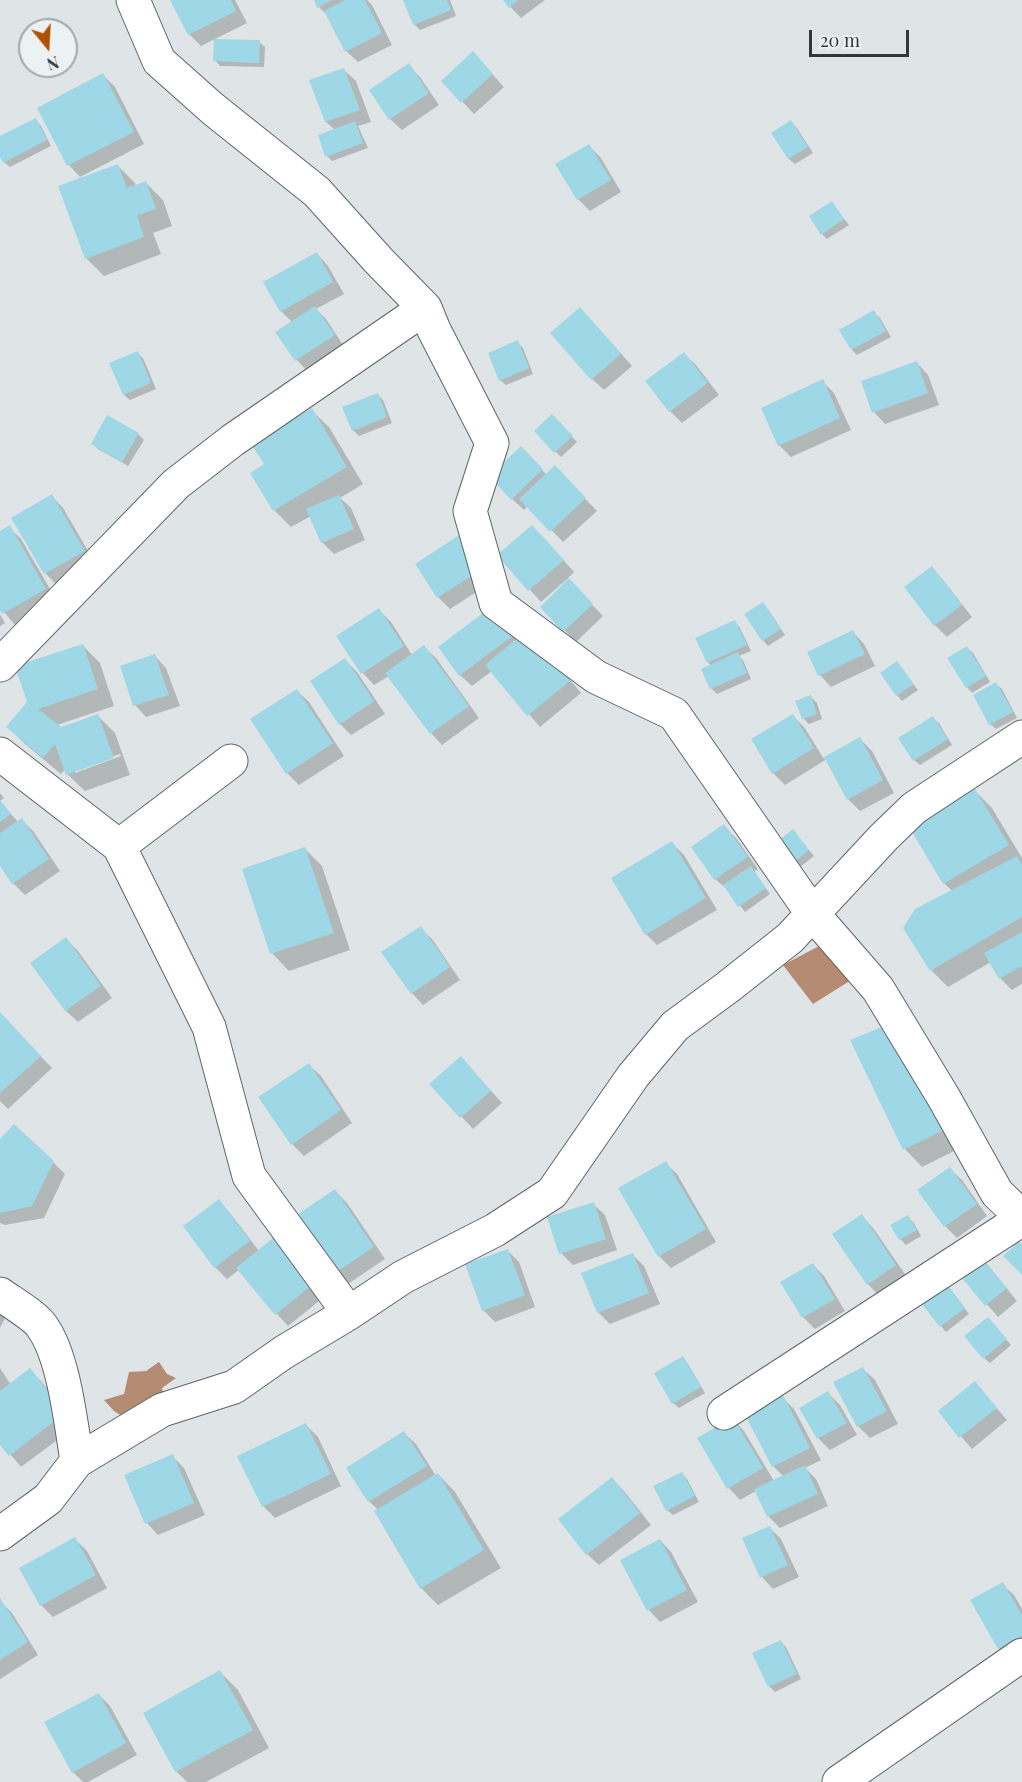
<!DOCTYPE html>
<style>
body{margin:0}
#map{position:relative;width:1022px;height:1782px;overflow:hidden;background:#dfe5e7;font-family:"Playfair Display",serif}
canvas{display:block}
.north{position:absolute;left:18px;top:18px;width:60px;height:60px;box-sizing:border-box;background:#ecf2f4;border:2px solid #a2a7a8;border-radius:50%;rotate:162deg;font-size:16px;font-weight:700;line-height:24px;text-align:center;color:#343737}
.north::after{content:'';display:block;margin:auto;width:21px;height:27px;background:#b05101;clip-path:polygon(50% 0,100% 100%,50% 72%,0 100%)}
.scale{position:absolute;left:809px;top:30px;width:100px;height:27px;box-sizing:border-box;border:3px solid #343737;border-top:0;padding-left:8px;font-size:18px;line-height:21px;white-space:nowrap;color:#343737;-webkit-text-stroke:4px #ecf2f4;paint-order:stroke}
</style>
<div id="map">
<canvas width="1022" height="1782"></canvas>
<div class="north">N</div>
<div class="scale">20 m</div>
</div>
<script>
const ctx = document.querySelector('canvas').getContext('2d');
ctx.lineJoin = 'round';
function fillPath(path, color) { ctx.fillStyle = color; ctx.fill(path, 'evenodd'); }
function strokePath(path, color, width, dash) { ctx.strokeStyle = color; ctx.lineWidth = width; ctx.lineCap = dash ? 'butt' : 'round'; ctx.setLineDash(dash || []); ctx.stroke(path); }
fillPath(new Path2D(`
 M821,945L856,977L813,1004L783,965Z
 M159,1362L167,1374L176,1378L162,1388L165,1402L131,1422L114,1411L104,1400L124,1394L129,1372L146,1371Z`), '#b58b74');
fillPath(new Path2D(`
 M172,0H235L247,23L201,46L189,34Z
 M315,0H367L372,5L392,45L358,62L346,51L329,17L319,7Z
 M405,0H450L456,16L420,30L414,24Z
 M504,0H545L521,18Z
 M259,42L265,47L264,67L220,66L215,60Z
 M408,65L420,77L439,105L402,130L390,119Z
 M484,65L504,87L474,114L443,81Z
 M344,70L356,81L371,122L358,126L368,148L332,161L327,156L335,130L326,122L311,81Z
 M103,75L115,87L144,144L80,177L69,165Z
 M36,120L41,126L51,146L10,167L4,162L0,154V138Z
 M791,122L797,128L813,153L795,164L789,159L773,134Z
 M589,146L601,158L621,192L590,211L578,199Z
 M117,165L135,183L136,186L145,182L163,200L172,226L153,233L161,254L104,276L86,258Z
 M832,203L849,225L827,239L822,234Z
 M317,254L328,266L344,294L316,309L326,319L345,348L308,372L297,360L278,332L292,322L281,311Z
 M874,312L880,318L891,337L857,355L852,350Z
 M592,321L632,366L604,390L592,379Z
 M517,342L523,348L533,374L506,385L500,380Z
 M137,353L143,358L156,389L130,400L124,395Z
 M684,354L696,365L719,395L682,423L670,411L648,381Z
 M917,363L928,375L939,405L885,424L874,412Z
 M822,381L834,393L851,430L791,457L779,445Z
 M378,395L383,400L392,423L359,436L353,430Z
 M311,410L329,427L363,484L340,498L351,508L365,540L334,554L322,542L311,516L291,527L274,510L266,464Z
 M552,416L577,442L561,457L536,431Z
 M138,434L144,440L128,466L98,449L93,443Z
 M521,448L547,475L555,467L597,511L563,542L528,506L524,510L512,499Z
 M52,496L63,508L95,563L57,585L45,573Z
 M9,527L21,539L57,601L15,625L0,607V532Z
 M544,538L574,572L567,579L603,616L576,642L542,607L568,581L567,579L541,602L499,555Z
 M417,564L495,580L450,609L439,598Z
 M932,568L943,580L972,617L947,637L935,625Z
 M496,605L539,643L581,693L540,727L492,671L472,686L460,675Z
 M768,609L785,635L768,646L763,640Z
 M379,610L391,622L412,655L424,647L436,658L479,718L442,745L431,733L389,676L374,685L363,673L338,636Z
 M0,614L5,623L0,626Z
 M735,622L740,628L751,651L739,656L743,660L751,679L717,694L711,688V666L708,662Z
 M853,632L864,644L875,666L831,687L820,675L809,653Z
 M82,645L100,663L114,706L57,725L61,729L98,716L115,733L130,775L85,791L67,774L65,769L61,774L25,744L8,727ZM120,754L121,756L75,773V770Z
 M967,648L973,653L990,682L972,693L967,687Z
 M155,656L166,668L180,706L146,717L135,705Z
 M345,660L357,672L385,714L351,735L340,724Z
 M897,663L918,690L902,701L897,695Z
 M996,684L1002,689L1017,718L996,729L990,724Z
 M297,691L309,702L344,756L299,785L287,773L252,719Z
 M811,697L817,703L822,719L809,724L803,718Z
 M792,715L804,727L824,759L860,739L872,751L894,793L860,811L848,799L827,759L785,785L773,773L753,739Z
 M933,718L939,723L952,745L920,765L914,760Z
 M974,790L992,808L1022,858V984L1012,990L1000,978L991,962L948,987L931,970L952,891L944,883Z
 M0,793L4,798L0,801L18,822L22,820L33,831L60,871L25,895L13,883L0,863Z
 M724,826L736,838L758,869L754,872L770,894L745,912L728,890L715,879L693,847Z
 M798,837L814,856L795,871L790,865Z
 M672,843L684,855L717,910L657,945L646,934Z
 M305,849L322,866L350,950L289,971L272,953Z
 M420,928L432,939L460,980L423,1005L412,993Z
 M66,939L78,951L112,998L78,1022L66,1011L32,963Z
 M0,1014L52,1068L8,1109L0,1101Z
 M852,1041L906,1043L958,1149L922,1167L905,1149Z
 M309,1065L321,1076L352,1123L304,1156L292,1144Z
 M472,1070L502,1103L473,1129L432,1084Z
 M0,1141L53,1162L65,1174L44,1218L5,1225L0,1223Z
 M665,1163L677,1174L716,1242L671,1268L659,1256Z
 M950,1169L962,1180L987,1216L957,1238L945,1226Z
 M335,1191L347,1203L385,1259L345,1286L333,1274Z
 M219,1201L230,1213L259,1251L329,1293L288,1326L277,1314L240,1269L227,1279L215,1267Z
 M593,1204L605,1215L617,1250L573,1265L561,1253Z
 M862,1216L873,1228L907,1277L879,1296L868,1284Z
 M908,1217L914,1223L921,1236L906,1245L900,1239L892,1226Z
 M507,1250L519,1262L535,1307L495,1322L483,1310Z
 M632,1254L644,1266L660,1304L610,1324L598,1312Z
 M812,1264L824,1276L845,1311L815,1329L803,1317L782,1283Z
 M987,1264L1017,1301L998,1317L956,1269Z
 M949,1288L969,1314L946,1332L941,1326Z
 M0,1312L5,1318L0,1328Z
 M993,1324L1011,1345L990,1363L984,1358Z
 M683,1358L688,1364L705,1393L679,1408L673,1403Z
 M0,1368L11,1385L30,1370L42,1382L76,1426L21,1467L0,1442Z
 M863,1369L875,1380L898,1424L870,1438L858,1426Z
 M975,1383L1007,1420L972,1449L940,1412Z
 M828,1393L840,1405L857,1435L830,1450L818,1438L801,1408Z
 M782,1397L794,1409L821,1460L805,1468L816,1479L828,1506L780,1528L768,1516L756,1491L740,1500L729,1488L699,1439L733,1419L744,1431L774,1481L784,1477L773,1466L747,1415Z
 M306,1425L318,1437L341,1486L275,1518L263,1506Z
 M404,1433L416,1444L436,1476L438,1474L455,1492L501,1568L438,1605L421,1588L378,1510L369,1501L348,1468Z
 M172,1456L184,1468L205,1515L158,1535L147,1523Z
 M682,1474L687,1479L699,1502L673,1515L667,1510Z
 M612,1479L624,1491L651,1525L599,1565L587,1554Z
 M769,1527L781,1539L799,1577L773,1589L762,1577Z
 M75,1539L87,1551L107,1588L53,1617L41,1605Z
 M660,1540L671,1552L698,1602L660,1622L649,1610L622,1561Z
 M1002,1584L1014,1595L1022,1609V1654L1011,1660L999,1648L972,1601Z
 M0,1601L12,1613L38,1655L0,1679Z
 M781,1642L786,1647L801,1679L775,1692L769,1686Z
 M220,1672L238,1690L269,1748L206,1782H187L176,1771Z
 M98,1694L110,1706L137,1755L88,1782H83L73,1772Z`), '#0003');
fillPath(new Path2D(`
 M170,0H231L236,11L188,35Z
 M314,0H332L317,8Z
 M345,0H365L382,33L345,52L324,11Z
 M403,0H447L451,10L413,25Z
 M503,0H518L509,8Z
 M214,39L260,40L259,63L213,61Z
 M473,51L493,74L461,103L441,81Z
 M409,63L429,93L389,120L369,90Z
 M344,68L360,110L325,122L309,80Z
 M103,73L134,132L67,166L37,108Z
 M36,118L47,140L3,163L0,157V136Z
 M791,120L808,147L788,159L771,133Z
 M355,121L363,143L325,157L318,135Z
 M589,144L611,180L577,200L555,164Z
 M118,164L127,188L146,181L156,209L137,215L144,237L85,259L58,186Z
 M832,201L844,219L821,235L809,216Z
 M317,252L333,282L280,312L263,282Z
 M315,306L335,335L295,361L275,332Z
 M580,307L621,354L591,380L550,333Z
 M874,310L886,331L851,350L839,330Z
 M518,340L529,368L499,381L488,353Z
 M138,351L151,383L123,395L109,363Z
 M684,352L708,383L669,412L645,381Z
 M917,361L928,393L872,413L861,381Z
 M823,379L840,418L778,446L761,408Z
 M378,393L387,417L352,431L342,407Z
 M312,408L347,467L273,511L250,473L264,464L251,444Z
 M552,414L573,436L554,453L534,431Z
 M107,415L139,433L122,462L91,444Z
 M521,446L543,469L511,500L489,476Z
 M555,465L586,498L550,532L519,499Z
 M52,494L85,551L44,574L11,518Z
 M339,495L354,529L321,543L306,509Z
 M10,525L46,589L2,614L0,610V531Z
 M532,525L564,560L528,591L497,555Z
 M461,534L484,568L437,598L415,564Z
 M932,566L962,605L934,626L904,587Z
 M569,578L593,604L563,632L540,607Z
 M763,602L781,629L762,641L744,614Z
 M496,603L518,632L459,676L438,647Z
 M379,608L404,646L361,674L336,636Z
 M735,620L747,645L707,663L695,638Z
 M527,630L570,681L527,716L485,665Z
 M853,630L865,654L818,676L807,652Z
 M83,644L98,689L38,709L61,727L98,714L114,758L66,775L55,744L43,758L6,727L27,702L15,666Z
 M424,645L469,706L430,734L385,673Z
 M967,646L986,676L966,688L947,658Z
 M738,652L747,673L710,689L701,669Z
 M155,654L169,695L133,706L120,666Z
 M345,658L374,701L339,725L310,681Z
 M897,661L914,684L896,696L880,673Z
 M996,682L1013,712L989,725L973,695Z
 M297,689L333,743L286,774L250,719Z
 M811,695L817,714L802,719L795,701Z
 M793,714L814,748L772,774L751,739Z
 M933,716L948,739L913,761L898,738Z
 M860,737L883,780L847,800L824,757Z
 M975,789L1009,845L943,884L909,827Z
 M0,800L11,814L0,822Z
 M22,818L49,859L12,884L0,866V833Z
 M724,824L748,857L714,880L691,847Z
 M793,829L809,850L789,866L772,846Z
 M672,841L706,898L645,935L611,878Z
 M305,847L334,933L270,954L242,869Z
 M1017,856L1022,865V917L930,971L903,928L915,909Z
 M751,866L766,888L738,907L723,885Z
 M421,926L450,967L411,994L381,952Z
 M1022,932V966L999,979L984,953Z
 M66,937L101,986L65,1011L30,963Z
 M0,1012L41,1056L0,1093Z
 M889,1024L942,1131L903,1150L850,1040Z
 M461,1056L491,1091L460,1118L429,1084Z
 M309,1063L341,1110L291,1145L258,1097Z
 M14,1124L54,1161L32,1206L0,1213V1139Z
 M666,1161L706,1229L658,1257L618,1188Z
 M950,1167L977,1204L944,1227L917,1190Z
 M335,1189L374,1247L332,1275L294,1217Z
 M219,1199L250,1241L214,1268L183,1226Z
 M594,1202L606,1239L559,1254L547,1217Z
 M862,1214L896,1265L867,1285L832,1234Z
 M908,1215L917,1230L899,1240L890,1225Z
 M279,1233L318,1280L275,1315L236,1268Z
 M1019,1241L1022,1244V1275L1003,1256Z
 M508,1249L525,1295L482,1311L465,1264Z
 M975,1250L1007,1288L985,1306L954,1268Z
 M633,1253L649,1293L597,1313L581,1273Z
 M813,1263L835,1299L802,1318L780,1282Z
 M944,1280L965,1308L940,1327L919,1300Z
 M988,1317L1007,1339L983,1359L964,1336Z
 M683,1356L701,1387L672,1404L654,1373Z
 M863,1367L887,1411L857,1427L833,1382Z
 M30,1368L65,1413L9,1456L0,1445V1391Z
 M975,1381L997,1408L959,1438L938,1411Z
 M828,1391L847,1423L817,1439L799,1408Z
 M783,1395L810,1448L772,1467L745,1415Z
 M733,1417L763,1468L727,1489L697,1438Z
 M306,1423L331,1474L262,1507L237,1456Z
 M404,1431L427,1466L368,1502L346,1468Z
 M173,1454L194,1503L145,1524L124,1475Z
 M805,1465L818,1494L767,1517L754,1489Z
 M682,1472L695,1496L666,1511L653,1486Z
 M438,1473L484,1550L420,1589L374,1511Z
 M612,1477L640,1513L586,1555L558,1519Z
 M770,1526L788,1565L760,1578L742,1538Z
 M75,1537L96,1575L40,1606L19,1568Z
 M660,1539L687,1590L647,1611L620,1560Z
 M1003,1582L1022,1615V1636L998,1649L970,1600Z
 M0,1598L28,1642L0,1660Z
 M781,1640L797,1674L768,1687L752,1653Z
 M220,1670L253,1730L175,1772L143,1713Z
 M99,1693L126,1743L72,1773L44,1722Z`), '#9ed7e6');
const minor = new Path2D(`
 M133,0L159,61L213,109L317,192L379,261L425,308L434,330L492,443L470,511L496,603L596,677L674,714L812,913L878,989L944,1098L997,1193L1022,1217
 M0,665L176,484L233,440L425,308
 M0,754L119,846L209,1027L249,1176L349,1313
 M119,846L231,761
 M0,1294C11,1302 37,1317 43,1328C64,1358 71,1424 77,1461
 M724,1413L1022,1219
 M0,1534L48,1499L77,1461L162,1410L234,1387L284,1352L349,1313L403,1277L495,1230L552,1193L633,1076L675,1026L728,987L790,938L884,837L914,808L1022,737
 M839,1782L1022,1655`);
strokePath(minor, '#606567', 35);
strokePath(minor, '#fff', 33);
</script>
